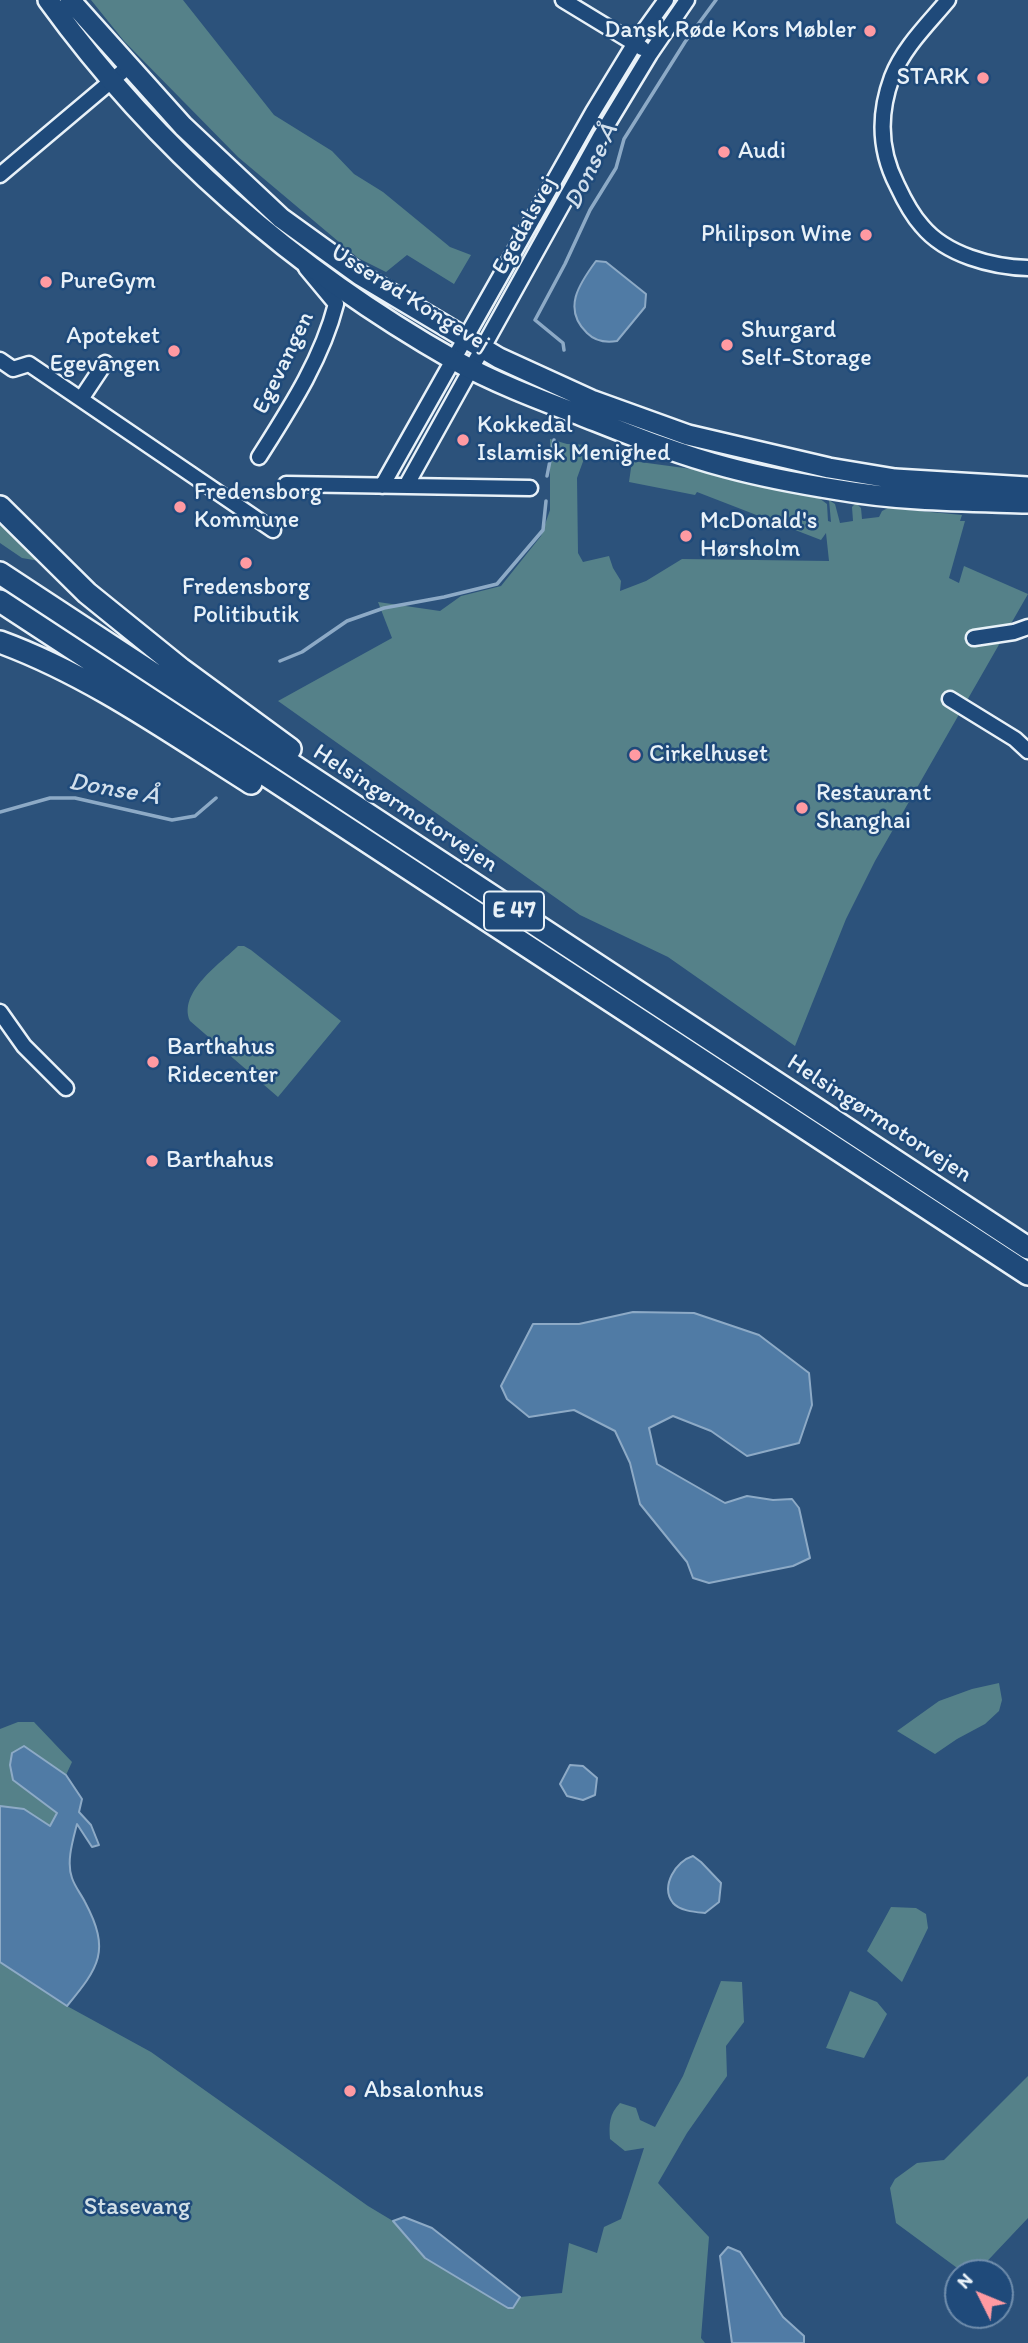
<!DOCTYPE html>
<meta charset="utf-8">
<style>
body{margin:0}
#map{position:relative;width:1028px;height:2343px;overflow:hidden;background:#2c527b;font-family:Itim,sans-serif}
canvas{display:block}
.north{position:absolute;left:944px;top:2259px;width:70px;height:70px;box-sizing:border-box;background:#1f4a7a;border:2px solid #6f8dac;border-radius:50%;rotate:313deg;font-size:19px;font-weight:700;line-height:28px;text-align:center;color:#e8f1f8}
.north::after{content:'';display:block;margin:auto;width:24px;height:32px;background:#ff9aa2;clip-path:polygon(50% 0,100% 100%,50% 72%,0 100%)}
</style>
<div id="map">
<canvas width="1028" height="2343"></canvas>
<div class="north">N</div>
</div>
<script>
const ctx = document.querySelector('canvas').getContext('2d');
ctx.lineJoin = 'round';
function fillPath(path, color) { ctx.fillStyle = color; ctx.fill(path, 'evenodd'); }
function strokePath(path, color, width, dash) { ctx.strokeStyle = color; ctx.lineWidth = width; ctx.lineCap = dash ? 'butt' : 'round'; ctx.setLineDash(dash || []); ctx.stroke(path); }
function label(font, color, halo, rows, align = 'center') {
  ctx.font = font + ' Itim,sans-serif'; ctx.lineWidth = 5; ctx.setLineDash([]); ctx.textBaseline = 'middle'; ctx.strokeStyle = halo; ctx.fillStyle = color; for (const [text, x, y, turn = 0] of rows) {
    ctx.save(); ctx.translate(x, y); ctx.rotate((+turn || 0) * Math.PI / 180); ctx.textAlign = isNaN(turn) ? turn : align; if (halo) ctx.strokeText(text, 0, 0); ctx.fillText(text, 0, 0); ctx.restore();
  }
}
fillPath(new Path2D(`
 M91,0H183L274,115L332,151L354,174L383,192L450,247L471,255L454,284L407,255L386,272L358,258L238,157L124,41Z
 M550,439L567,444L589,445L577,478L578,553L583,562L609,556L613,568L621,581L620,591L646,581L682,559L829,561L826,533L821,540L697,492L695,495L629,482L632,461L692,469L819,498L827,504L828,521L831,522L829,500L835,504L840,523L853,521L852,507L856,503L861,508L862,519L879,517L882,511L888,508L962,515L960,521H965L949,578L959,583L964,566L1028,594L875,861L846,919L795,1046L668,957L580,915L278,701L392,638L378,602L440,611L461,596L501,586L541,536L550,510Z
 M0,519L45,562L22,558L0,543Z
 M238,946H244L251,950L341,1021L278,1097L190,1021C178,992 220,964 238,946Z
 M999,1683L1002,1700L999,1711L985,1724L957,1739L935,1754L897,1731L939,1701L972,1689Z
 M18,1722H34L72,1762L66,1775L24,1746L13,1780L57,1813L50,1826L24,1809L0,1806V1729Z
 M891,1907L916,1908L926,1914L928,1928L902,1982L867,1951Z
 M0,1962L67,2006L151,2052L368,2206L393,2221L414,2247L508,2308L514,2307L520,2297L562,2293L569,2243L597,2253L604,2227L621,2219L644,2148L625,2151L610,2139C609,2125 609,2114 620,2103L636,2108L640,2120L655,2127L683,2076L721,1981L742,1982L744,2022L726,2046L727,2076L687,2133L658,2183L709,2237L701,2338L705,2343H0Z
 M850,1991L877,2002L887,2014L864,2058L826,2048Z
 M1028,2076V2218L976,2273H964L896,2223L890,2188L895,2179L917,2163L944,2160Z`), '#558189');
const water = new Path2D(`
 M596,261L606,262L646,294L645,307L617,341C605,343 595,341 587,333C562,309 579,284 596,261Z
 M633,1312L694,1313L759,1335L809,1373L812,1405L799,1443L747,1456L711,1431L673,1416L649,1428L657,1464L725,1503L747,1496L773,1500L792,1499L799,1508L810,1558L793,1566L709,1583L693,1578L687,1562L640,1504L630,1463L615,1431L574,1410L529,1417L507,1399L501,1386L533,1324H579Z
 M24,1746L66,1775L82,1799L79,1812L91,1825L99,1845L92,1847L77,1824C73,1840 66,1862 72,1878C75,1887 81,1894 85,1902C111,1951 99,1967 67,2006L0,1962V1806L24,1809L50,1826L57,1813L13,1780L10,1765L12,1753Z
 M570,1765L583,1766L597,1778L595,1795L583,1800L567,1796L560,1784Z
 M693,1856L701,1862L721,1883L719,1902L705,1913C695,1912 680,1911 673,1903C660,1886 676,1861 693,1856Z
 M404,2217L432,2228L520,2297L513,2308H508L425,2258L393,2221Z
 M728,2247L740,2252L783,2317L804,2336V2343H732L720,2256Z`);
fillPath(water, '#507ba5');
strokePath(water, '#8daac6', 2);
strokePath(new Path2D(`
 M564,350L563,343L535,320L565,264L590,210L616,168L624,139L685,42L716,0
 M547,476L554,440
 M280,661L302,652L347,621L384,608L444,597L497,584L543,530L546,501
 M0,812L50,798H75L172,820L195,816L216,798`), '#8daac6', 3.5);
const minor = new Path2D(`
 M563,0L642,48
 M948,0C928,24 903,48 892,77C878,115 879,150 897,185C904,200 911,214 922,226C946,255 992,267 1028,268
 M0,175L128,67
 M0,360L13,369L29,364L273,530
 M81,399L105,363
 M259,457C290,408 322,359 336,304L306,268
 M286,484L530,488
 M382,486L593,112L635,43L666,0
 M406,486L601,135L650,54L687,0
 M974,638L1014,632L1028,627
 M950,699L1015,739L1028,751
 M0,1012L24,1046L66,1088`);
const major = new Path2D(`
 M48,0C155,148 295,270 454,360C493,382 538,399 580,415C628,434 676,454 726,467C763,477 801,484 839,490C901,501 965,501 1028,503
 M70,0L183,126L281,218L360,275L499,358L591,400L688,435L829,468L895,479L1028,487`);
const highway = new Path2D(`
 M0,507L87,593L181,669L290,749
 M0,573L1028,1248
 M0,601L1028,1274
 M0,642C90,675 170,732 251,783`);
strokePath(minor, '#e8f1f8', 19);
strokePath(major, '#e8f1f8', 24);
strokePath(highway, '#e8f1f8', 26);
strokePath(minor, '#1f4a7a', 14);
strokePath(major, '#1f4a7a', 19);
strokePath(highway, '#1f4a7a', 21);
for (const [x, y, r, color] of [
 [870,31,7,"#ff9aa2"],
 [983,78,7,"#ff9aa2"],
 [724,152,7,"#ff9aa2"],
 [866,235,7,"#ff9aa2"],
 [46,282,7,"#ff9aa2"],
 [727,345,7,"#ff9aa2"],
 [174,351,7,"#ff9aa2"],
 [463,440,7,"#ff9aa2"],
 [180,507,7,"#ff9aa2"],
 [686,536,7,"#ff9aa2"],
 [246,563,7,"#ff9aa2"],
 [635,755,7,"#ff9aa2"],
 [802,808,7,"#ff9aa2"],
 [153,1062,7,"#ff9aa2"],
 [152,1161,7,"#ff9aa2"],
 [350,2091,7,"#ff9aa2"]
]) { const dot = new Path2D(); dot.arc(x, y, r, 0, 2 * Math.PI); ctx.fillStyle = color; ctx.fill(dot); strokePath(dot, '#1f4a7a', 2.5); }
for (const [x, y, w] of [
 [514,911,60]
]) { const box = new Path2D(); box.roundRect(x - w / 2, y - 19.5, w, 39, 5); ctx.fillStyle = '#1f4a7a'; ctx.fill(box); strokePath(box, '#e8f1f8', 2); }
label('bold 23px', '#e8f1f8', null, [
 ["E 47",514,911]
]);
label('24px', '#e8f1f8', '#1f4a7a', [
 ["Dansk Røde Kors Møbler",856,31,"right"],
 ["STARK",969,78,"right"],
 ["Audi",738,152],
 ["Philipson Wine",852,235,"right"],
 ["PureGym",60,282],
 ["Shurgard",741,331],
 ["Self-Storage",741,359],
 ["Apoteket",160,337,"right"],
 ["Egevangen",160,365,"right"],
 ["Kokkedal",477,426],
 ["Islamisk Menighed",477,454],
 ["Fredensborg",194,493],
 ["Kommune",194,521],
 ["McDonald's",700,522],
 ["Hørsholm",700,550],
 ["Fredensborg",246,588,"center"],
 ["Politibutik",246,616,"center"],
 ["Cirkelhuset",649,755],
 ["Restaurant",816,794],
 ["Shanghai",816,822],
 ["Barthahus",167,1048],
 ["Ridecenter",167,1076],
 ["Barthahus",166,1161],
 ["Absalonhus",364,2091]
], 'left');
label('24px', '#e8f1f8', '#1f4a7a', [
 ["Egedalsvej",525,226,-61],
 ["Usserød Kongevej",410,299,32],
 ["Egevangen",284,363,-64],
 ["Helsingørmotorvejen",405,809,33],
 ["Helsingørmotorvejen",879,1119,33]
]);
label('24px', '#d2e0e7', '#1f4a7a', [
 ["Stasevang",137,2208]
]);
label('italic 26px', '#d1dfec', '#1f4a7a', [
 ["Donse Å",592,167,-64],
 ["Donse Å",114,790,10]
]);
</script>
